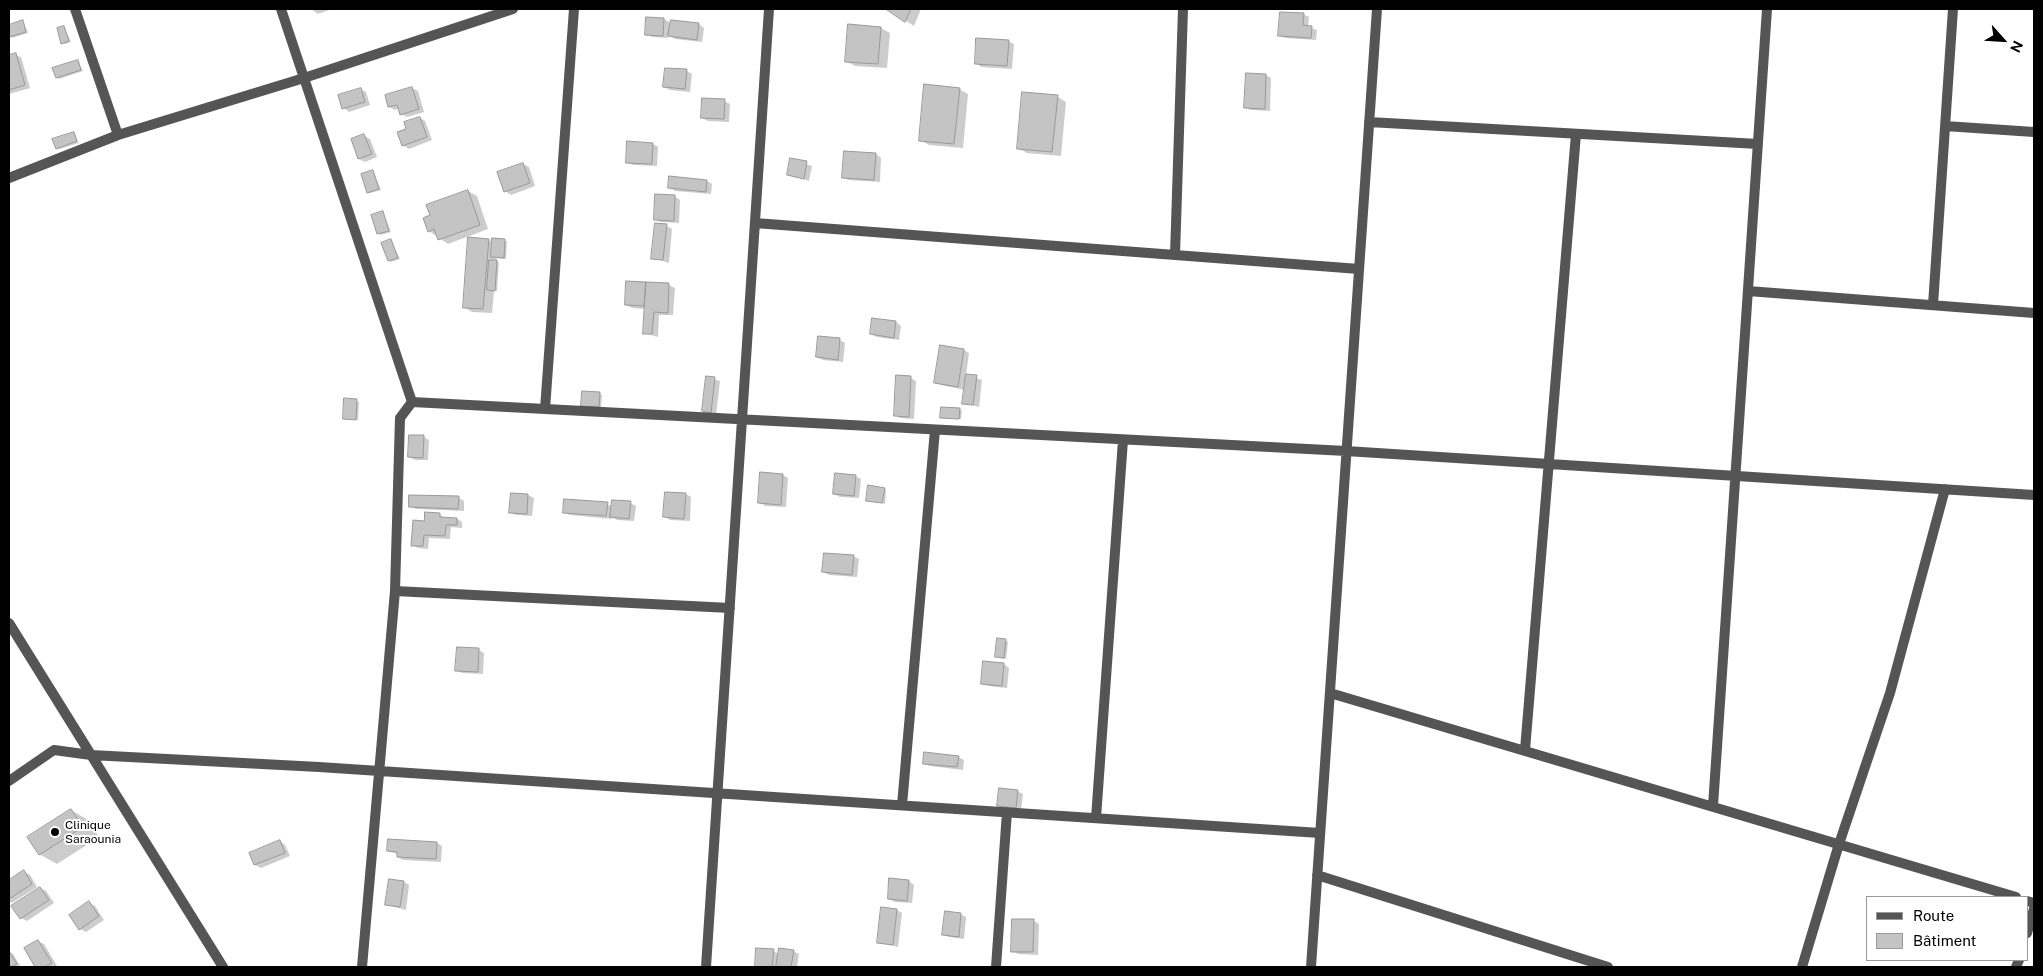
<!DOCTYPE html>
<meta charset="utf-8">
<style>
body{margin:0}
#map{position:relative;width:2043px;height:976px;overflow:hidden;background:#fff;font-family:"Public Sans",sans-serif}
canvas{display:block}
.frame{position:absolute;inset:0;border:10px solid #000;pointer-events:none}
.legend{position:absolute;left:1866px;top:896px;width:162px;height:65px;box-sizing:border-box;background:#fff;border:1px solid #999;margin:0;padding:6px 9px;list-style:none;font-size:15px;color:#000}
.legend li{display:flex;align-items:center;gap:10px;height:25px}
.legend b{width:25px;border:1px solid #999}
.north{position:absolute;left:1978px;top:15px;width:50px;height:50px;-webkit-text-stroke:4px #fff;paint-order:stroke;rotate:116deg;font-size:14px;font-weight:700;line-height:20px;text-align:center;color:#000}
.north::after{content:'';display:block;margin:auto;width:18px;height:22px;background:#000;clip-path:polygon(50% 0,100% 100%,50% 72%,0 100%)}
</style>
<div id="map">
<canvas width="2043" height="976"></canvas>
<div class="frame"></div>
<ul class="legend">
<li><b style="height:6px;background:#555"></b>Route</li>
<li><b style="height:14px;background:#c4c4c4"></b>Bâtiment</li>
</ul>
<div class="north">N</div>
</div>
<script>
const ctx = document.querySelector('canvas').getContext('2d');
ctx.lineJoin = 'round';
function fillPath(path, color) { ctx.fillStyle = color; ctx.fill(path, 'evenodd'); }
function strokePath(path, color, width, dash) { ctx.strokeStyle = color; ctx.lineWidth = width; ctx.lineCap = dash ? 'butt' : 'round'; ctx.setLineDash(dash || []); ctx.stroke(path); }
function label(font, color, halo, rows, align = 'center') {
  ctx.font = font + ' "Public Sans",sans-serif'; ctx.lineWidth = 4; ctx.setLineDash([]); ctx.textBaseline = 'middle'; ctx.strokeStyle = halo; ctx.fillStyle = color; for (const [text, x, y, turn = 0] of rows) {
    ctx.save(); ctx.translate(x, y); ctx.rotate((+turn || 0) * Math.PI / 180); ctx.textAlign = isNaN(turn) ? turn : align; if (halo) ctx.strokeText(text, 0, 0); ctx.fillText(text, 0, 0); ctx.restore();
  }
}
fillPath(new Path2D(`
 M311,9H332L318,14Z
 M888,9H921L914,26Z
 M1303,14L1309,17L1308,27L1317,30L1316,40L1285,38L1280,35Z
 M664,19L671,23L699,24L704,28L702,42L675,39L668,35V38L652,37L647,34Z
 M23,22L28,33L12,38L10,36L9,26Z
 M849,25L881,28L890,33L887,68L855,66L846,61Z
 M64,27L71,42L65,44L63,43Z
 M1008,41L1014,44L1012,69L981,67L976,63Z
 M9,54L21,57L30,88L9,94Z
 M78,61L83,71L59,79L57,77Z
 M687,71L692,74L690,92L670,90L664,87Z
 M1266,75L1271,78L1270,111L1251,110L1245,107Z
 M412,88L418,91L424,112L407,117L401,114L399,108L395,110L389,107Z
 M360,89L366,92L370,105L349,112L344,108Z
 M959,89L968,94L963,148L929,145L920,140Z
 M1058,97L1066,102L1061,156L1027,153L1018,148Z
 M724,101L730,104L729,122L708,121L702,118Z
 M420,118L425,121L432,140L409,149L403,145L408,130Z
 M73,133L79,143L59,149L57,148Z
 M364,136L370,139L377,157L365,162L359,159Z
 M653,144L658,147L657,166L633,165L627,162Z
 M876,154L881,158L880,182L848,180L843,177Z
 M791,159L812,166L809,181L788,174Z
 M523,164L529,167L535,186L511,195L505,191Z
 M373,171L381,190L370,193L368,192Z
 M707,181L712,184L711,194L675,191L670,187Z
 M468,191L477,196L488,229L448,244L429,231Z
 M674,196L680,200L679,223L660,222L655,219Z
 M383,212L391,232L381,235L378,233Z
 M667,226L672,229L669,263L652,258Z
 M391,240L400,259L391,262L389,260Z
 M488,240L493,242L507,241L506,259L496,258L499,263L497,291H494L492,313L472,312L464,307Z
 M628,282L669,285L675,288L673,315H659L658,337L644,333L645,309L632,308L626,305Z
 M896,322L901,326L899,340L877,337L871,334Z
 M840,340L845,343L843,362L823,360L817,357Z
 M941,346L964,350L969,353L966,375L982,380L979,407L964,403L965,390L941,385L935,382Z
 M707,377L720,381L716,415L703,411Z
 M911,378L916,381L914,419L900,418L895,415Z
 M599,393L602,395L601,408L584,407Z
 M345,399L359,402L358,420L344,418Z
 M960,409L962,411L961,419L941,417Z
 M424,437L429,440L428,460H415L409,457Z
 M783,475L788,478L786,507L765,506L759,502Z
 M855,476L861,479L859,498L840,497L834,494Z
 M884,489L886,491L885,504L867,500Z
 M667,493L686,494L691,497L690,521L670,520L665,517Z
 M512,494L528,495L534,498L532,516L516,515L511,512Z
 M459,498L464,501V511L416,509L410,506Z
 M630,503L636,506L634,521L617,520L612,517V519L570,515L564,512L607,504L613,507Z
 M439,514L445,519H457L462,522V528L451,527L450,539L429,538L428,549L418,548L413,545L426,522Z
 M853,556L859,559L857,577L829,575L824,572Z
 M1005,640L1008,642L1006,659L999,658L997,657Z
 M479,650L484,653L483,674L462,673L457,670Z
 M1004,664L1009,668L1007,688L988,686L983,683Z
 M958,757L964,760L963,770L930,766L924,763Z
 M1017,791L1023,794L1021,810L1004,808L999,805Z
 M71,810L88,820L99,837L57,864L39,854Z
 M280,841L285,845L290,856L261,868L255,865L251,853Z
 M437,843L442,846L441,862L403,860L398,857V854L388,851Z
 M24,872L30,875L37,887L12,903L9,901V881Z
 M909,881L914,885L912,903L895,902L889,899Z
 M404,882L409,885L406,910L387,905Z
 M40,888L46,891L54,903L27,921L21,918L13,906Z
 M89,903L95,906L104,920L86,932L80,929Z
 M882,909L897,910L902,913L898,947L878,942Z
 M960,914L966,917L964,939L949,937L944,934Z
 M1034,921L1039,924L1038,955L1018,954L1013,951Z
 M38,941L44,944L57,966L37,967L25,949Z
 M757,949L773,951L779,954L793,951L799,954L797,967H756Z
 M9,952L13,954L21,967H9Z`), '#0003');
const building = new Path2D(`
 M886,9H911L905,22Z
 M1280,12L1304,13L1303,25L1312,26L1311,38L1278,36Z
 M646,17L664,18L663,36L645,35Z
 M23,20L26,32L9,37V25Z
 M671,20L699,23L697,40L668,36Z
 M848,24L881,27L878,64L845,62Z
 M64,26L69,41L61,44L57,28Z
 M976,38L1009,40L1007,66L975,64Z
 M16,53L25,85L9,90V55Z
 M78,60L81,70L56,78L52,68Z
 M665,68L687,69L685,89L663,87Z
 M1246,73L1266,74L1265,109L1244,108Z
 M924,84L960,88L954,144L919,141Z
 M412,87L419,109L400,115L397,105L388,107L385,95Z
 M361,88L365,102L342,109L338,95Z
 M1022,92L1058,95L1052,152L1017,149Z
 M702,98L725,99L724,119L701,118Z
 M420,117L427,137L402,146L397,132L406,129L404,122Z
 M74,132L77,141L56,149L52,139Z
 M364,134L372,154L358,159L351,139Z
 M627,141L653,143L652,164L626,163Z
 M844,151L876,153L874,180L842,178Z
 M790,158L807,161L804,179L787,175Z
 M523,163L530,183L504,192L497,172Z
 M373,170L379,189L367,193L361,174Z
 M669,176L707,180L706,192L668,188Z
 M468,190L480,225L438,240L434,229L428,232L423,218L430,215L426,205Z
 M655,194L675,195L674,221L654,220Z
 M383,211L389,231L377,234L371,215Z
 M655,223L667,224L663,260L651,259Z
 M468,237L489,239L483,309L463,308Z
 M492,238L505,239L504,258L491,257Z
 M391,239L398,258L388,261L381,243Z
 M489,260H497L495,291L487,290Z
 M626,281L646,282L644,306L625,305Z
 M646,282L669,283L668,313L654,312L652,334H643Z
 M872,318L896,321L894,338L870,334Z
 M818,336L840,338L838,360L816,357Z
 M940,345L964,349L958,387L934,383Z
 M966,374L977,375L973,405L962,404Z
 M896,375L911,376L909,417L894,416Z
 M706,376L715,377L711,413L702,411Z
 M582,391L600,392L599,407L581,406Z
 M344,398L357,399L356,420L343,419Z
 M941,407L960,408L959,419L940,418Z
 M409,435H424L423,458L408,457Z
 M760,472L783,474L781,505L758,503Z
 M835,473L856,475L854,496L833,494Z
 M868,485L885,488L882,503L866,501Z
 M665,492L686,493L684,519L663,517Z
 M511,493L528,494L527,514L509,513Z
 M409,495L459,496L458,509L409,507Z
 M564,499L608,502L606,516L563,513Z
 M612,500L631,501L629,519L610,517Z
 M425,512L440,513V517L457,518V525H446L445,536L424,535L423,546H411L413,520L424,521Z
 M824,553L854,555L852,575L822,572Z
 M997,638L1006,639L1004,658L995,657Z
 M457,647L479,648L478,672L455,671Z
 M983,661L1004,663L1002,686L981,684Z
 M924,752L959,756L957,767L923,764Z
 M999,788L1018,790L1016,808L997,806Z
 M71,809L83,827L39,855L27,837Z
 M388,839L437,842L436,859L397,857V852L387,851Z
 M280,840L285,853L254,865L249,853Z
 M24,870L32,884L9,899V880Z
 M889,878L909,880L907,901L888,899Z
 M389,879L404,881L400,907L385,905Z
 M40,887L49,900L20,919L11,906Z
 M89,901L99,916L79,930L69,915Z
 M881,907L897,909L893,945L877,943Z
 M945,911L961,913L959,937L942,935Z
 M1012,919H1034L1033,952H1011Z
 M38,940L52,963L45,967H35L24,948Z
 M756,948L774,949L772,967H755Z
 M779,948L794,950L791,967H776Z
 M9,951L17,964L11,967H9Z`);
fillPath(building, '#c4c4c4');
strokePath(building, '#999', 1);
strokePath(new Path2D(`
 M75,9L118,135
 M281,9L412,402
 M1369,122L1758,144
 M1945,126L2034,132
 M9,178L118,135L304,78L513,9
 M755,223L1359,269
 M1175,255L1183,9
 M1748,291L2034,313
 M1933,305L1953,9
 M412,402L1346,451L2034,495
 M545,409L574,9
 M395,591L730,608
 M9,623L223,967
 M1330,693L2016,897
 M1525,750L1576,134
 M9,781L54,750L91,755L319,767L1320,833
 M902,805L935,430
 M1713,806L1767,9
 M1096,818L1123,440
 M1317,875L1608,967
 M2027,901L2034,903
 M2027,933L2034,909
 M362,967L395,591L400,418L412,402
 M706,967L769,9
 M996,967L1007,812
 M1311,967L1377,9
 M1802,967L1839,844L1890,693L1945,489
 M2016,967L2019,960`), '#555', 10);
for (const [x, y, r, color] of [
 [55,832,5,"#000"]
]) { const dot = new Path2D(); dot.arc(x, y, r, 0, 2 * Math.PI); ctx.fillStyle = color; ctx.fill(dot); strokePath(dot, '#fff', 2); }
label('12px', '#000', '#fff', [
 ["Clinique",65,825],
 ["Saraounia",65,839]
], 'left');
</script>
